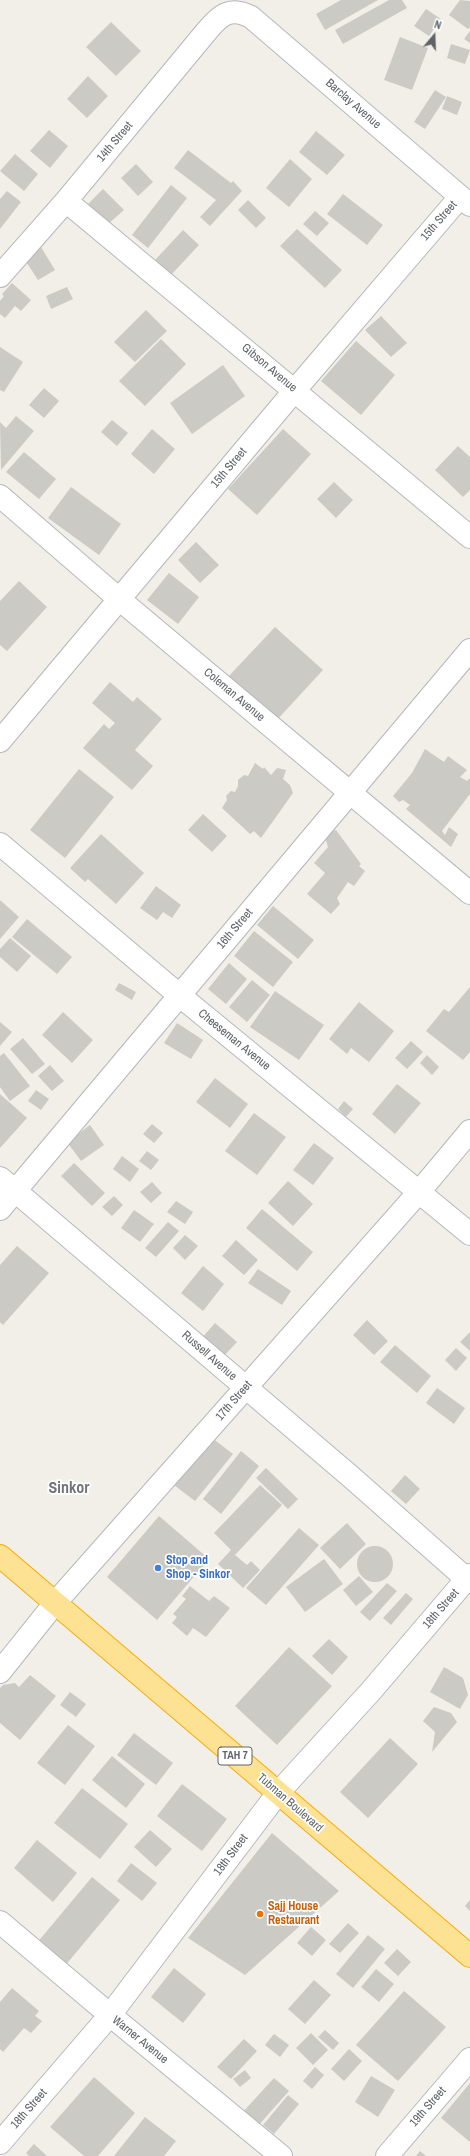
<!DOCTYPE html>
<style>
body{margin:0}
#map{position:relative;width:470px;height:2156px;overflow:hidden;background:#f1efe8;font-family:"Archivo Narrow",sans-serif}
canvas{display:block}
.north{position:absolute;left:414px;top:16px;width:40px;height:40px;-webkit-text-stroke:3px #fff;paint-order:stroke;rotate:19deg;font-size:11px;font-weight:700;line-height:16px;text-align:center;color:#5f6368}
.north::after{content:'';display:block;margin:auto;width:14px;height:18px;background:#5f6368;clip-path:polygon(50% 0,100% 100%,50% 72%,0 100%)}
</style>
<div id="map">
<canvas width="470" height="2156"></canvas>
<div class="north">N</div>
</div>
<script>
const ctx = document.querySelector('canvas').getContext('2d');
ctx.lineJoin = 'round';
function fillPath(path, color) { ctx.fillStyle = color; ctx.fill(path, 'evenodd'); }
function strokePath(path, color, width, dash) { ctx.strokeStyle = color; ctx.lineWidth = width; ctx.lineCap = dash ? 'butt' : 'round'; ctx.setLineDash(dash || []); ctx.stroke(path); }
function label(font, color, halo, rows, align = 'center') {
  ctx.font = font + ' "Archivo Narrow",sans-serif'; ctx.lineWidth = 3.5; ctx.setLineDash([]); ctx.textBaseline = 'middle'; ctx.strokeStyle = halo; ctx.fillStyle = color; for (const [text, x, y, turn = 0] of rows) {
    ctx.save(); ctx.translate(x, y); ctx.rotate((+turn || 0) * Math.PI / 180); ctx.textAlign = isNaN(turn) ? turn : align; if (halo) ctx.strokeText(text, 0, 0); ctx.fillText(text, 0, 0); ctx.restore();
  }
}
fillPath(new Path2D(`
 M341,0H378L325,30L316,14Z
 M389,0H402L407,8L343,44L335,30Z
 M460,0L470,1V27L468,29L449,15Z
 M426,9L441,19L429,36L414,26Z
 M111,22L141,51L116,76L86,47Z
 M470,31V43L464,39Z
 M400,37L428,48L412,90L384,80Z
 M451,44L470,50L465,64L447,58Z
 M88,76L108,96L87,118L67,99Z
 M435,90L446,97L425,129L414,122Z
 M447,96L462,102L457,115L442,109Z
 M49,130L68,146L50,168L30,151Z
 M316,131L345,155L327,175L299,152Z
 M188,150L231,183L233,181L242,191L210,226L200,217L216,200L174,168Z
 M15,154L38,174L24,191L0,171Z
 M290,159L312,179L289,207L266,188Z
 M136,164L153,182L138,196L121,178Z
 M171,185L187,198L148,248L132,235Z
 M103,189L124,210L107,225L87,205Z
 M7,191L21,202L0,229V199Z
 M343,194L383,225L367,245L327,214Z
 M248,200L266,218L256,228L238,210Z
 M315,211L329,223L317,236L303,224Z
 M297,229L342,270L325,288L280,246Z
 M183,230L199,245L171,275L155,260Z
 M41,247L55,270L38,280L23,257Z
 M12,283L31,300L21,311L15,306L5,318L0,314V301L4,296L2,294Z
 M67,287L73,299L51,309L46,296Z
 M146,310L167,331L135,362L114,342Z
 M381,316L407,343L391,357L365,330Z
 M161,339L186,364L145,406L119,381Z
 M356,341L395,375L361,415L321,381Z
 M0,347L23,362L4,392L0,390Z
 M223,365L245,396L192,434L170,403Z
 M44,388L59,401L44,418L29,405Z
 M16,416L34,431L1,470L0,422L6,428Z
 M112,420L128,433L117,446L101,432Z
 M152,429L175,449L154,474L131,454Z
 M283,429L311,454L257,515L228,489Z
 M458,446L470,457V490L463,497L435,470Z
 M24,452L56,479L39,499L6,472Z
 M334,482L353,500L336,518L317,499Z
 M71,487L121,524L99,555L48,518Z
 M196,542L219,565L200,583L178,560Z
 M169,573L199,597L178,624L147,600Z
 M19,581L47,607L7,651L0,645V601Z
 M275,627L323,670L276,721L228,677Z
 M110,682L133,702L137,697L162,719L135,750L153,766L132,790L83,748L104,724L109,729L115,723L92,703Z
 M425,749L444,762L448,756L467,770L460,777L467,781L470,778V794L442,831L445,835L449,827L458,834L451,847L406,809L410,805L403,800L399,802L393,796L412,773Z
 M255,763L263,769L264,767L271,775L277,768L286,770L283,779L290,785L293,793L261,838L254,831L250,834L222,808L227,800L226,796L231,791L235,792L238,786V780L244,775L248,776Z
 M79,769L114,797L65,858L30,830Z
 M203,814L227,836L212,852L188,830Z
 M336,830L361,864L359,866L365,871L354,886L348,882L337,898L340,904L331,914L307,894L325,873L314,863L328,847L324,834Z
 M101,834L144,873L116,904L88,879L85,882L70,868Z
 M156,886L181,905L172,918L163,912L157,920L140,908Z
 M0,900L19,917L0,939Z
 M273,906L314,940L298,959L257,925Z
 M27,919L72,957L57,974L12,937Z
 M254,931L293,962L273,987L234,956Z
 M10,938L31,956L17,972L0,957V949Z
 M229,963L247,979L226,1004L208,989Z
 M252,980L270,995L247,1022L229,1007Z
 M119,983L136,992L132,1000L115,990Z
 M470,987V1052L463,1060L426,1031L444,1009L449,1012Z
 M275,991L324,1025L299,1060L250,1027Z
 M359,1002L394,1031L369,1062L351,1048L347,1054L329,1039Z
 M63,1012L93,1040L72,1063L42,1035Z
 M0,1022L12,1032L0,1046Z
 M177,1023L203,1040L191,1059L164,1043Z
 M23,1038L45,1064L32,1074L10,1049Z
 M411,1041L423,1052L407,1069L395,1058Z
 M4,1053L30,1086L10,1101L0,1087V1056Z
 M427,1055L439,1067L432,1075L420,1063Z
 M50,1065L64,1081L52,1091L38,1076Z
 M215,1078L248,1104L230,1128L196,1102Z
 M397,1084L421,1103L395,1134L372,1114Z
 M36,1090L49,1099L41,1110L28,1101Z
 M0,1094L27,1118L0,1148Z
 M344,1101L353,1109L346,1117L338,1109Z
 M254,1113L286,1137L257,1175L225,1151Z
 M152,1124L163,1133L154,1143L143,1134Z
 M90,1125L104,1145L81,1161L67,1142Z
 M314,1143L334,1158L313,1185L293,1170Z
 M147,1151L159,1160L151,1170L139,1161Z
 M122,1156L139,1169L130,1182L113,1169Z
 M74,1163L105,1193L92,1206L61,1176Z
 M288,1181L313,1204L293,1226L268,1203Z
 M152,1182L162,1193L151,1203L140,1192Z
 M114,1196L123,1205L112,1216L102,1207Z
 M176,1201L193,1212L185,1224L167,1212Z
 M262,1209L313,1252L297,1271L246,1228Z
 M134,1210L154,1224L140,1242L121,1228Z
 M168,1222L179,1231L156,1257L145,1248Z
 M185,1235L198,1246L185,1260L173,1248Z
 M236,1240L258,1260L244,1275L222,1256Z
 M17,1246L49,1273L3,1325L0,1322V1265Z
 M203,1266L224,1284L203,1311L181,1293Z
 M258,1269L291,1291L282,1305L248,1283Z
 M367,1320L388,1341L374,1355L353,1335Z
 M215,1323L237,1342L221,1359L200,1340Z
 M470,1332V1351L460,1342Z
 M395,1345L431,1376L417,1393L380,1362Z
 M456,1348L467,1358L456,1371L445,1360Z
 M437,1388L465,1408L454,1424L426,1403Z
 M212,1438L233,1454L195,1501L174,1485Z
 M241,1451L259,1466L221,1514L203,1499Z
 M266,1468L298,1499L288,1509L256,1478Z
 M405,1475L420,1489L406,1504L391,1491Z
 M260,1485L282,1505L235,1555L247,1565L251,1561L260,1570L243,1588L218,1564L231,1550L214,1533Z
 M159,1516L209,1559L157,1620L107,1577Z
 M347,1523L366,1544L340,1569L320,1548Z
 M299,1528L319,1545L266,1605L246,1588Z
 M357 1564a18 18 0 1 1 36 0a18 18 0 1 1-36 0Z
 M324,1559L343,1584L305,1612L286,1587Z
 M359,1576L373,1592L356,1606L343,1590Z
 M387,1583L397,1591L370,1621L360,1612Z
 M190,1586L209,1601L214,1596L230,1608L206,1637L193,1628L187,1636L172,1623L177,1617L173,1614L186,1599L182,1596Z
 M406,1593L413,1599L391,1625L383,1618Z
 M329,1639L348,1657L332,1675L312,1656Z
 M289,1647L332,1686L277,1745L235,1706Z
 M444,1667L463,1678L468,1695L460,1709L430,1692Z
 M30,1675L56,1696L20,1740L0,1723V1688L3,1685L15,1683L19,1687Z
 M70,1692L86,1704L76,1717L60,1705Z
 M434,1707L451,1713L457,1722L432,1752L435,1732L423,1721Z
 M68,1725L95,1746L65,1785L37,1763Z
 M134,1733L173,1763L156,1785L117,1755Z
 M390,1738L418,1764L368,1818L340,1792Z
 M112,1756L145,1784L126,1808L92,1780Z
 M182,1784L227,1819L202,1851L157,1816Z
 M82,1788L128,1824L100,1859L54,1823Z
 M150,1830L172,1849L156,1867L134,1847Z
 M272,1833L339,1891L245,1975L188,1938Z
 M37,1840L77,1873L53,1902L14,1868Z
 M131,1863L157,1883L142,1901L117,1881Z
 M92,1877L120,1900L64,1967L36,1944Z
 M470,1900V1911L465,1906Z
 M348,1923L359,1933L340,1953L329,1944Z
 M311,1927L326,1940L312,1956L297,1943Z
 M368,1935L385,1949L353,1988L336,1974Z
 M397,1949L411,1962L398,1976L384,1963Z
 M174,1968L206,1994L183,2023L151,1997Z
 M376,1969L394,1984L379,2002L361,1987Z
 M314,1980L331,1995L305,2024L288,2009Z
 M12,1988L39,2011L35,2016L42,2021L31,2033L24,2028L3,2052L0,2049V2002Z
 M404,1991L446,2027L398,2081L356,2045Z
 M325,2030L339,2043L333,2050L318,2037Z
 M311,2033L328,2050L313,2065L296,2048Z
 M274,2034L289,2045L280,2057L265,2045Z
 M244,2039L257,2051L231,2079L217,2067Z
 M349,2049L362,2061L344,2081L331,2069Z
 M315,2067L324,2075L312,2089L303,2081Z
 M245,2070L251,2078L240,2087L233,2079Z
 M371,2076L395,2090L378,2117L355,2102Z
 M94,2077L135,2113L98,2156H84L50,2127Z
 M274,2078L289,2091L257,2127L242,2113Z
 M470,2083V2142L441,2118Z
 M288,2095L299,2104L274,2134L263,2125Z
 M145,2117L176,2141L164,2156H114Z
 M34,2144L47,2156H29L26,2153Z
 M420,2151L426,2156H416Z`), '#cccac5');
const minor = new Path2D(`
 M66,201L470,537
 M0,276L66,201L206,32C220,15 230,6 251,17L470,205
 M0,496L119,599L470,893
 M0,741L295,390L460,197
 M0,844L179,995L470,1234
 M0,1178L350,1476L470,1582
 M0,1209L470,650
 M0,1672L55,1603L419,1192L470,1131
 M0,1922L110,2015L281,2156
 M0,2143L110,2015L278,1793L371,1691L470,1575
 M387,2156L470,2059`);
const highway = new Path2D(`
 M0,1556L470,1956`);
strokePath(minor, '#b5b8bc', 24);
strokePath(highway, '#f9ab00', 24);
strokePath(minor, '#fff', 22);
strokePath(highway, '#fde293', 22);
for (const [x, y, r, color] of [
 [158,1568,4,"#3f7fe0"],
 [260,1914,4,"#e8710a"]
]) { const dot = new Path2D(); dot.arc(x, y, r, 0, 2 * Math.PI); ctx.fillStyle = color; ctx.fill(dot); strokePath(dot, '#fff', 1.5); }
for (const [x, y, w] of [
 [235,1756,34]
]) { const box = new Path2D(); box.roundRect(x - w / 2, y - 9, w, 18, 3); ctx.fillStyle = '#fff'; ctx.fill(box); strokePath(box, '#5f6368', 1); }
label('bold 11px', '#5f6368', null, [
 ["TAH 7",235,1756]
]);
label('12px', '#5f6368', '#fff', [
 ["Barclay Avenue",353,104,41],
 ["14th Street",115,142,-50],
 ["15th Street",439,221,-49],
 ["Gibson Avenue",269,368,40],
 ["15th Street",229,468,-50],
 ["Coleman Avenue",234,695,40],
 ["16th Street",235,929,-50],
 ["Cheeseman Avenue",234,1040,39],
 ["Russell Avenue",209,1356,41],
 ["17th Street",234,1401,-49],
 ["18th Street",441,1609,-49],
 ["Tubman Boulevard",290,1803,41],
 ["18th Street",231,1855,-53],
 ["Warner Avenue",140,2040,39],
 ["19th Street",428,2107,-49],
 ["18th Street",29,2109,-49]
]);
label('bold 12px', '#366cbe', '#fff', [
 ["Stop and",166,1561],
 ["Shop - Sinkor",166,1575]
], 'left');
label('bold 12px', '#c56008', '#fff', [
 ["Sajj House",268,1907],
 ["Restaurant",268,1921]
], 'left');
label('bold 16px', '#70757a', '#fff', [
 ["Sinkor",69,1489]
]);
</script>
